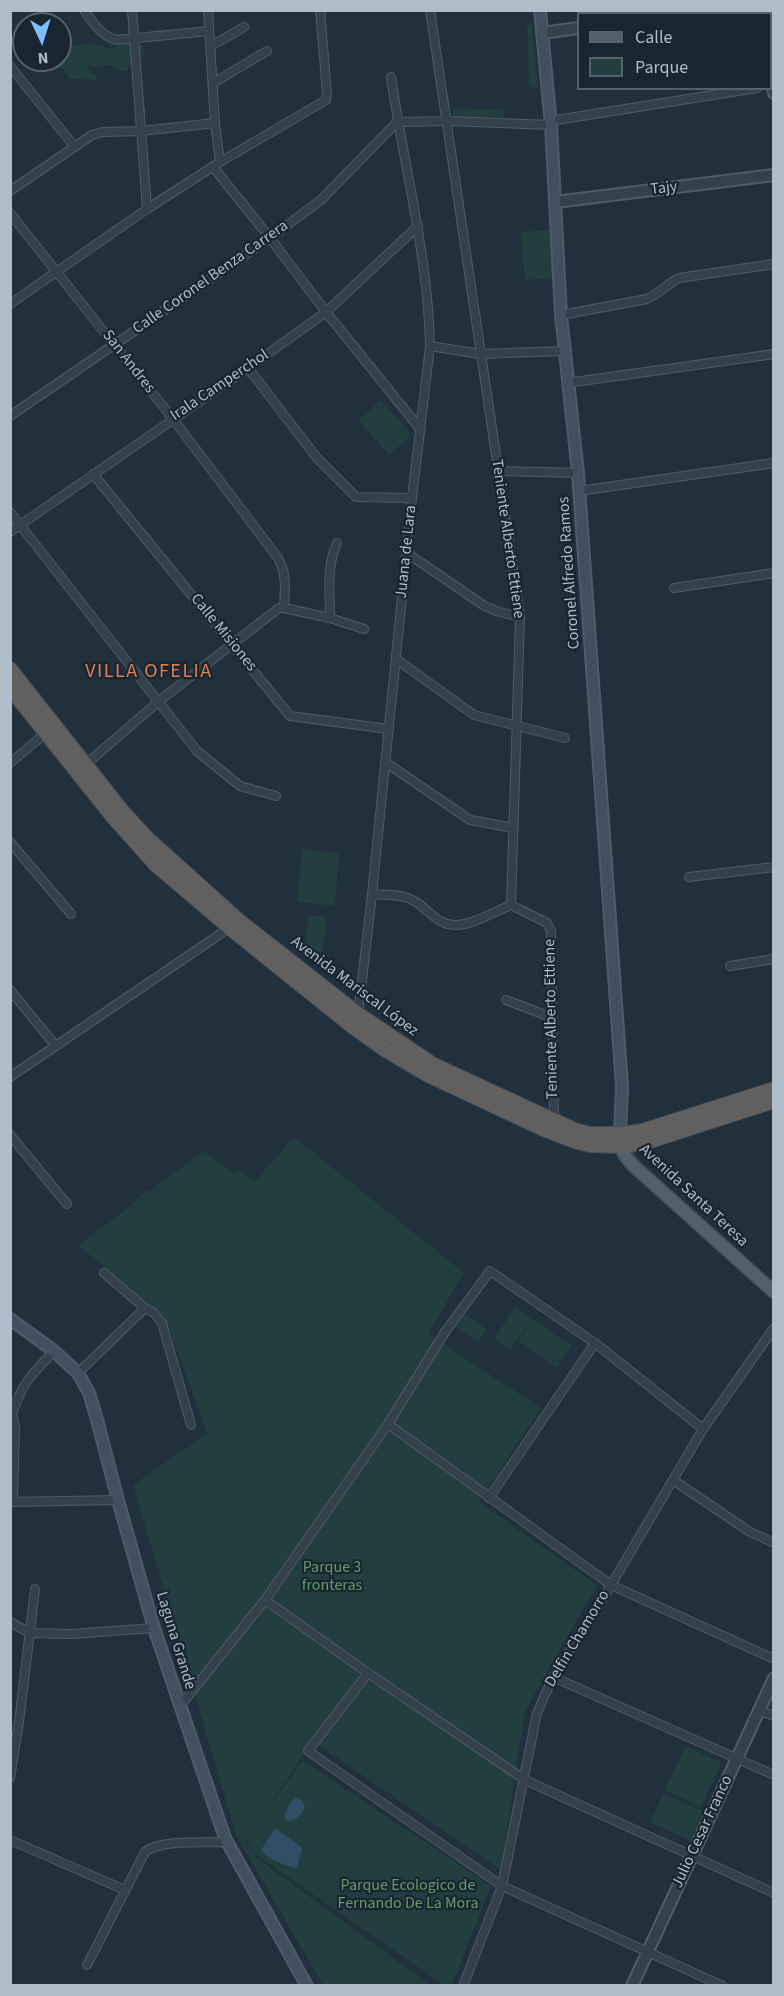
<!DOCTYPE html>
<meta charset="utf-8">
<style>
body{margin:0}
#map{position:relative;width:784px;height:1996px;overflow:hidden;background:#20303d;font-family:"Source Sans 3",sans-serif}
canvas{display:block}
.frame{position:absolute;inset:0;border:12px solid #afbcc9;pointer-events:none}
.legend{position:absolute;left:577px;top:12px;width:195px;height:78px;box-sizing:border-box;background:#192631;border:2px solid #55626e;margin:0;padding:8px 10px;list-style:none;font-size:18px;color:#afbcc9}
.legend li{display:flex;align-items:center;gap:12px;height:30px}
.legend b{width:30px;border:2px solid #55626e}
.north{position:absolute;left:12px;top:12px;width:60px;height:60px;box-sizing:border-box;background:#192631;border:2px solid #55626e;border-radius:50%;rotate:176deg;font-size:16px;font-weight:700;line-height:24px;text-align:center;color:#afbcc9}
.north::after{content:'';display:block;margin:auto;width:21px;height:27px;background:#7dbfff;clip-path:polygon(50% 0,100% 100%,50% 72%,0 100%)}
</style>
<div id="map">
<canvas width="784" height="1996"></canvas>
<div class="frame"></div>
<ul class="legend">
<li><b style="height:8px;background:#51606d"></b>Calle</li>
<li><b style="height:16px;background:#223e3e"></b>Parque</li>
</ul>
<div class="north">N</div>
</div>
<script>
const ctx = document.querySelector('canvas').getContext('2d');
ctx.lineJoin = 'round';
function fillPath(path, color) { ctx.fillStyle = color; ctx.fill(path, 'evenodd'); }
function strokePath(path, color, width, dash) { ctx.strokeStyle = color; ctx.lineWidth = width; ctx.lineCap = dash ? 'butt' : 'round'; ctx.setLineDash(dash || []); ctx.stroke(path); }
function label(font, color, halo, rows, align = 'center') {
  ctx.font = font + ' "Source Sans 3",sans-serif'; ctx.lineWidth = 4.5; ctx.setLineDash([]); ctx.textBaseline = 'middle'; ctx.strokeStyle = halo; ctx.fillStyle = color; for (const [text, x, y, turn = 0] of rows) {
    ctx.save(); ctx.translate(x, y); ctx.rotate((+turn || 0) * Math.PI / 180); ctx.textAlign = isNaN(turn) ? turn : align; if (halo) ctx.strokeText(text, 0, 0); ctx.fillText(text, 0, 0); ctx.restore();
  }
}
fillPath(new Path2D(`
 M532,23L538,88L529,87L527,24Z
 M130,41L142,44L145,56L129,66L127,71H120C113,63 103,65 93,67L89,64L86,67L89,69L90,73L97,75L96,80C88,82 80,76 73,79L69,78L63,69L57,68L56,63L57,60H60L61,47L93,43L111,49Z
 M453,108L503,110L504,118L453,116Z
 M551,230L555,278L525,280L521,232Z
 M381,400L412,435L389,455L358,420Z
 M302,849L339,853L335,906L297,902Z
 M309,915L327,917L322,952L304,950Z
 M294,1137L464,1273L428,1334L541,1408L479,1502L597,1585L525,1711L501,1870L312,1741L266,1810L303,1761L491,1886L452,1985H444L255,1854L246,1839L245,1841L257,1858L430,1985H323L236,1835L133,1485L207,1433L165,1318L78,1245L129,1207L147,1190L149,1191L204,1151L235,1174L239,1170L254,1182Z
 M515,1307L532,1319L510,1350L494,1339Z
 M465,1314L487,1329L478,1343L456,1327Z
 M533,1319L572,1346L557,1368L518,1341Z
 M686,1746L722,1763L701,1807L665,1790Z
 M663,1793L709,1814L695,1843L650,1822Z`), '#223e3e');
fillPath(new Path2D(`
 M295,1798L301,1800L305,1806C302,1815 297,1819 289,1822L286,1820L284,1815L289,1805Z
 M277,1829L302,1848L297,1868C288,1867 265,1858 261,1850L274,1830Z`), '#314e66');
const minor = new Path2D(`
 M84,10C93,23 101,35 116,40L209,31
 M132,10L147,209
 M208,10L215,123L220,162
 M430,10L520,617L511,905
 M211,46L244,27
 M10,66L74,146
 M213,83L267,51
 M550,121L757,88
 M213,167L270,238L326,312L421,430
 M10,191L92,135L103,132L141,131L215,123
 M10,213L173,419L278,558C287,574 285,590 284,608
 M10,304L147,209L220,162L326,100L327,93L320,10
 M561,315L647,299C660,293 667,284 679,278L774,264
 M430,346L480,354L564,351
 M248,368L317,458L356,497L412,498
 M567,383L774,354
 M10,416L270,238L321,200L397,122L448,121L551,125
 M497,471L578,473
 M93,474L290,716L389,729
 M579,491L774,463
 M10,512L197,751L240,786L276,796
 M10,532L248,368L326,312L418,226
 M407,553L483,605L496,611L520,617
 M674,588L774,573
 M284,608L330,618L364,629
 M330,618C330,592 326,568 337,543
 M396,659L474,715L565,738
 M385,762L470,820L514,828
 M10,763L47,732
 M84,766L159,701L279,608H284
 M10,842L71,914
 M689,877L774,867
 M372,894C386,895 402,894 414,901C428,908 437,925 454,925C470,926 496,911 511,905
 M511,905L547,923L551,931L554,1120
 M730,966L774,959
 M10,990L55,1045
 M506,1000L553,1018
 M358,1015L372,894L412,498L430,346C428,255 404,167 391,77
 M10,1077L232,926
 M10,1135L67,1204
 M104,1273L145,1308L154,1313L162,1323L191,1425
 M78,1373L145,1308
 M10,1415H12L15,1427L13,1502
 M12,1415C21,1384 32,1374 54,1351
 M388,1424L611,1585L774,1659
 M673,1480L750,1532L774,1543
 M489,1498L595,1343
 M10,1502L118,1500
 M265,1600L368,1673L525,1780L774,1893
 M10,1622L30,1633L71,1634L154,1628
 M368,1673L308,1751L502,1886L723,1986
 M553,1677L774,1775
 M180,1706L265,1600L388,1424L445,1332L490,1271L595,1343L703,1429
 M759,1710L774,1716
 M10,1778L19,1722L35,1589
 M10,1840L125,1890
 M87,1965L145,1852C161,1839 205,1843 226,1842
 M463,1986L502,1886L537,1713L553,1677L611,1585L703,1429L774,1328`);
const tertiary = new Path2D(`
 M764,10L765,14
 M679,14L701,10
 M542,33L578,28
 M770,67L774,93
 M555,202L774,175
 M632,1986L774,1678`);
const secondary = new Path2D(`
 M540,10L551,125L561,315L578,473L622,1086L620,1134
 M10,1319L54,1351L78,1373L89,1393L96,1416L118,1500L154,1628L225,1838L307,1986`);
const primary = new Path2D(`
 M620,1138C620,1151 627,1159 636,1168L774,1292`);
const trunk = new Path2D(`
 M10,669L123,812L147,838L238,920L358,1014L432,1064L575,1130L590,1134H620L642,1131L774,1089
 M10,688L113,817L156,865L230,928L352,1026L384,1049L428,1075L543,1129L577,1142L590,1145L620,1146L644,1143L774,1101`);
strokePath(minor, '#4f5c67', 10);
strokePath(tertiary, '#4f5c67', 14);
strokePath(secondary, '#4f5c67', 14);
strokePath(primary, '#404d59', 15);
strokePath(trunk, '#3f4c57', 16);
strokePath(minor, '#34414d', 8);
strokePath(tertiary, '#34414d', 10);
strokePath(secondary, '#415060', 10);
strokePath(primary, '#51606d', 12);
strokePath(trunk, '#62605e', 14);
label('16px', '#afbcc9', '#192631', [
 ["Tajy",664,189,-7],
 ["Calle Coronel Benza Carrera",211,278,-35],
 ["San Andres",128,362,52],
 ["Irala Camperchol",220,386,-34],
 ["Teniente Alberto Ettiene",507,539,82],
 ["Juana de Lara",407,552,-84],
 ["Coronel Alfredo Ramos",570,573,-94],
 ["Calle Misiones",223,633,51],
 ["Avenida Mariscal López",354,987,37],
 ["Teniente Alberto Ettiene",552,1019,-91],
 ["Avenida Santa Teresa",693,1196,43],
 ["Delfin Chamorro",578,1639,-59],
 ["Laguna Grande",175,1641,73],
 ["Julio Cesar Franco",703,1832,-65]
]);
label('16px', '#639c69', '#192631', [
 ["Parque 3",332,1568],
 ["fronteras",332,1586],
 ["Parque Ecologico de",408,1886],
 ["Fernando De La Mora",408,1904]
]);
ctx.letterSpacing = '1.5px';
label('20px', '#df7f53', '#192631', [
 ["VILLA OFELIA",149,673]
]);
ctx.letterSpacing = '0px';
</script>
